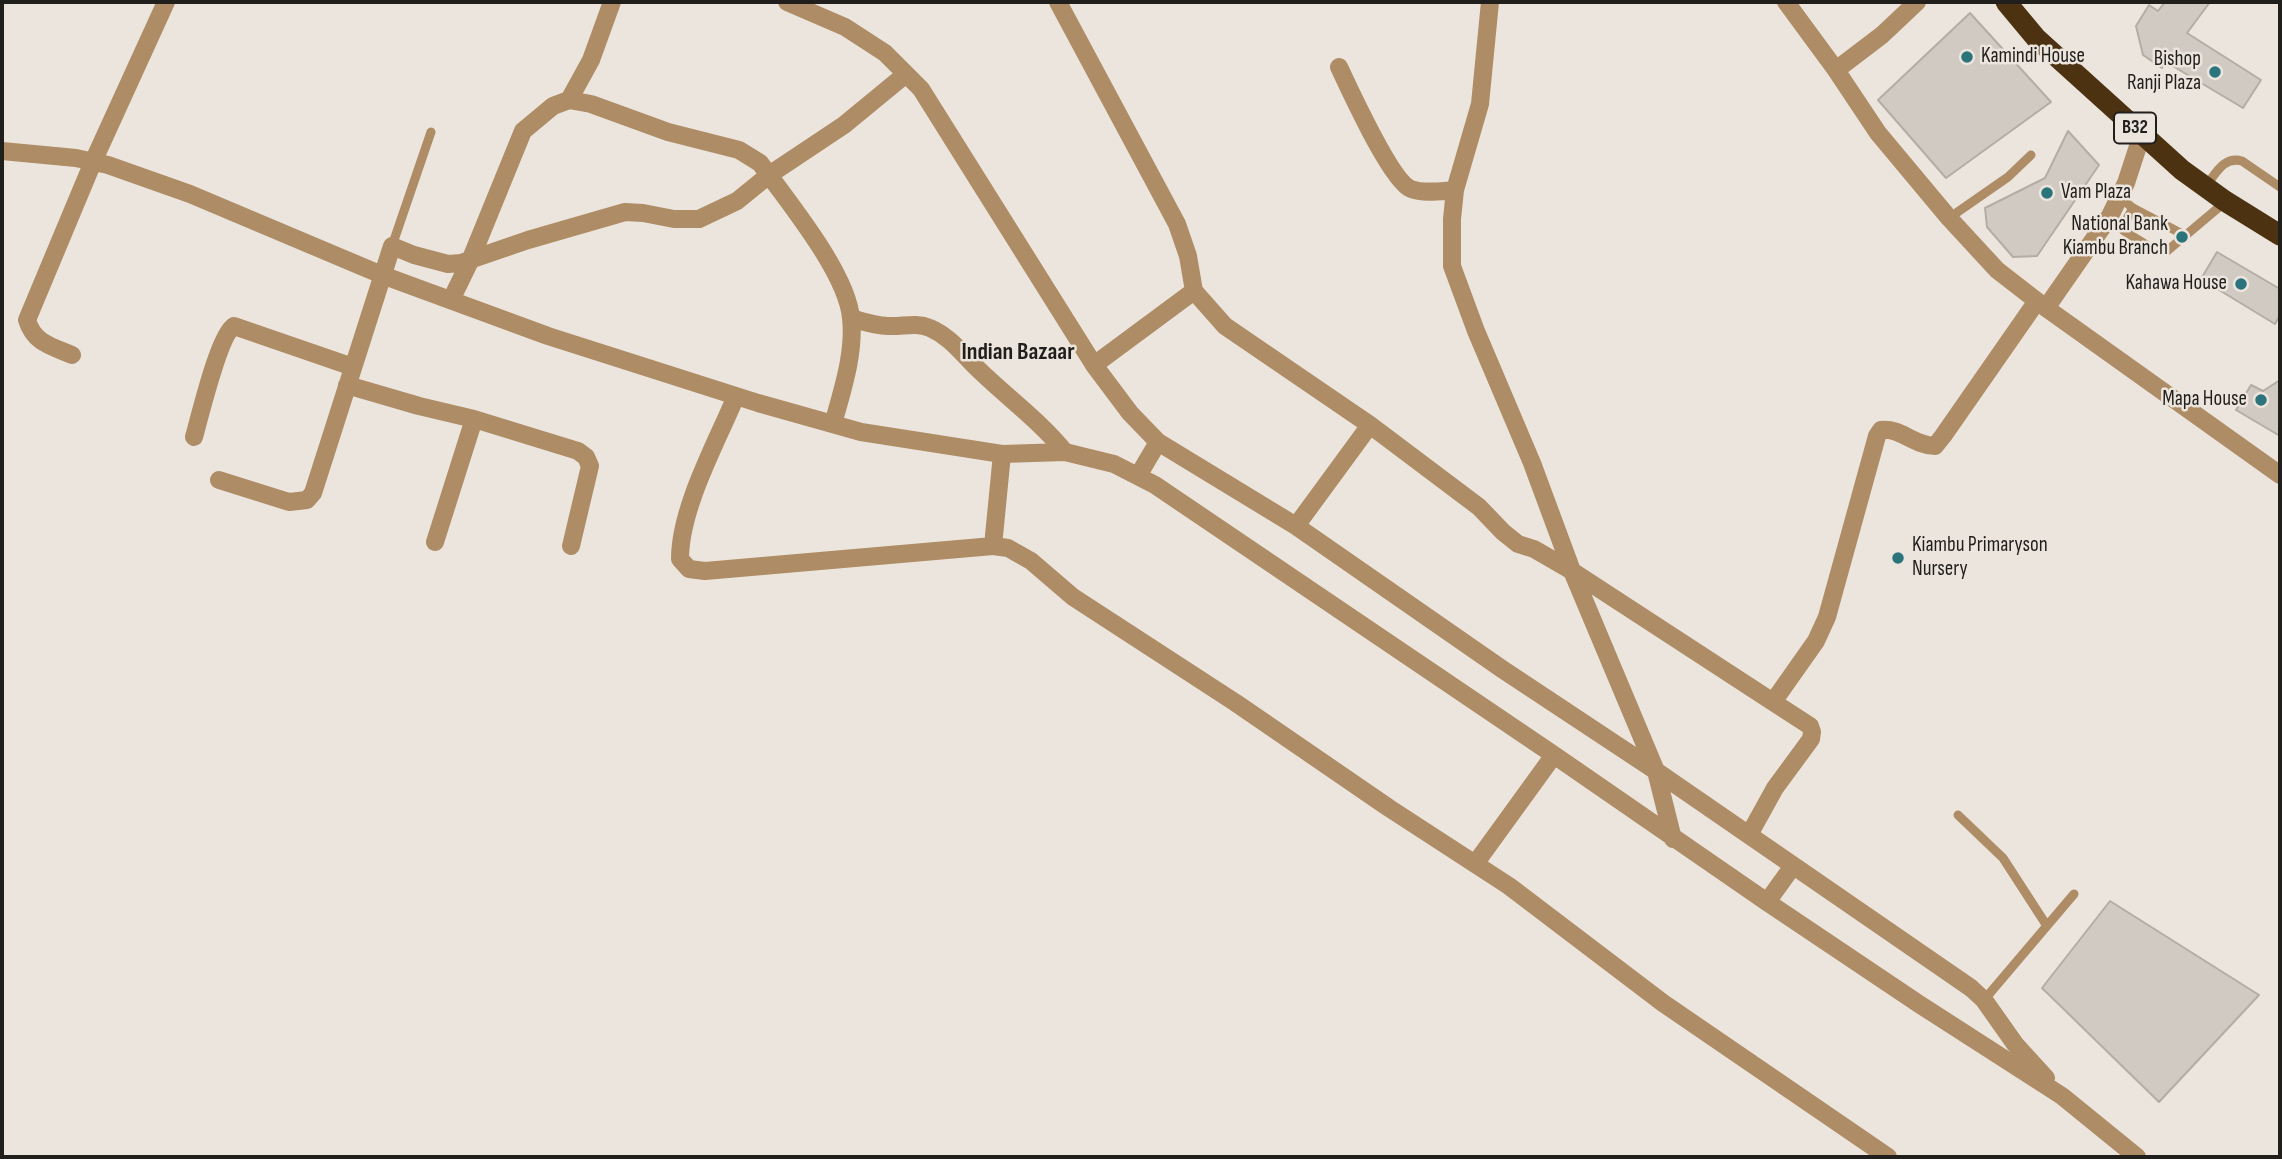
<!DOCTYPE html>
<style>
body{margin:0}
#map{position:relative;width:2282px;height:1159px;overflow:hidden;background:#ece5dd;font-family:"Sofia Sans Condensed",sans-serif}
canvas{display:block}
.frame{position:absolute;inset:0;border:4px solid #211f1c;pointer-events:none}
</style>
<div id="map">
<canvas width="2282" height="1159"></canvas>
<div class="frame"></div>
</div>
<script>
const ctx = document.querySelector('canvas').getContext('2d');
ctx.lineJoin = 'round';
function fillPath(path, color) { ctx.fillStyle = color; ctx.fill(path, 'evenodd'); }
function strokePath(path, color, width, dash) { ctx.strokeStyle = color; ctx.lineWidth = width; ctx.lineCap = dash ? 'butt' : 'round'; ctx.setLineDash(dash || []); ctx.stroke(path); }
function label(font, color, halo, rows, align = 'center') {
  ctx.font = font + ' "Sofia Sans Condensed",sans-serif'; ctx.lineWidth = 5; ctx.setLineDash([]); ctx.textBaseline = 'middle'; ctx.strokeStyle = halo; ctx.fillStyle = color; for (const [text, x, y, turn = 0] of rows) {
    ctx.save(); ctx.translate(x, y); ctx.rotate((+turn || 0) * Math.PI / 180); ctx.textAlign = isNaN(turn) ? turn : align; if (halo) ctx.strokeText(text, 0, 0); ctx.fillText(text, 0, 0); ctx.restore();
  }
}
const building = new Path2D(`
 M2165,2H2210L2187,33L2261,80L2243,108L2166,62L2162,68L2143,55L2136,26L2149,5L2158,11Z
 M1970,13L2051,102L1946,178L1878,100Z
 M2068,131L2099,165L2037,256L2013,257L1987,227L1985,208L2045,178Z
 M2217,252L2280,289V315L2275,324L2201,279Z
 M2280,380V436L2236,410L2251,385L2263,391Z
 M2110,901L2259,995L2159,1102L2042,988Z`);
fillPath(building, '#d0cac2');
strokePath(building, '#b3ada5', 2);
strokePath(new Path2D(`
 M2206,186C2216,173 2224,156 2242,161L2280,187
 M2119,197L2133,208L2186,236
 M2133,208L2123,226L2124,231L2155,250L2167,251L2224,203
 M1949,218L2008,177L2031,155
 M392,246L431,132
 M1958,815L2003,858L2047,926
 M1984,1000L2074,894`), '#ae8c65', 9);
strokePath(new Path2D(`
 M787,2L845,27L885,53L921,89L1094,365L1130,413L1158,442L1296,526L1502,669L1656,771L1673,839
 M1058,2L1177,224L1188,256L1194,291L1225,326L1370,425L1479,507L1503,532L1518,544L1534,549L1572,571L1773,702L1816,641L1827,617L1877,436L1881,430C1899,427 1915,446 1935,446L1943,436L2037,301
 M1490,2L1480,104L1455,190L1452,219V266L1476,331L1532,463L1572,571L1656,771L1971,988L1984,1000L2015,1044L2046,1078
 M1786,2L1836,70L1878,133L1949,218L1997,270L2046,308L2280,475
 M1339,67C1350,90 1391,181 1411,189C1424,194 1441,191 1455,190
 M1836,70L1882,35L1917,2
 M569,100L591,60L612,2
 M2,151L76,158L108,165L190,194L382,275L548,336L758,403L861,432L1002,454L1065,452L1114,464L1155,485L1554,755L1767,902L1919,1004L2062,1096L2137,1157
 M451,300L470,261L523,131L553,106L569,100L591,104L668,132L739,150L760,163L769,175C795,211 847,275 851,318C855,353 842,391 833,424
 M2046,308L2110,216L2126,183L2142,134
 M851,318C864,322 875,326 888,326C903,327 915,322 930,328C951,337 963,355 979,370C1008,398 1040,421 1065,452
 M72,355C51,346 34,343 27,320L93,162L166,2
 M1094,365L1194,291
 M347,385L419,406L474,419L578,451L586,457L590,466L571,546
 M736,396C716,444 680,508 680,559L689,569L705,571L993,546L1008,548L1031,561L1073,597L1236,703L1389,808L1509,886L1663,1003L1888,1157
 M194,437C200,416 219,335 234,326L353,367
 M1138,476L1158,442
 M219,480L289,502L307,500L313,493L392,246L414,255L448,264L461,263L528,240L625,212L643,213L674,219H699L737,201L769,175L844,125L906,74
 M1296,526L1370,425
 M435,542L474,419
 M993,546L1002,454
 M1749,835L1775,788L1811,739L1812,732L1810,726L1773,702
 M1475,864L1554,755
 M1767,902L1793,866`), '#ae8c65', 18);
strokePath(new Path2D(`
 M2006,2L2036,38L2182,170L2225,201L2280,235`), '#4c3210', 21);
for (const [x, y, r, color] of [
 [1967,57,7,"#2b747c"],
 [2215,72,7,"#2b747c"],
 [2047,193,7,"#2b747c"],
 [2182,237,7,"#2b747c"],
 [2241,284,7,"#2b747c"],
 [2261,400,7,"#2b747c"],
 [1898,558,7,"#2b747c"]
]) { const dot = new Path2D(); dot.arc(x, y, r, 0, 2 * Math.PI); ctx.fillStyle = color; ctx.fill(dot); strokePath(dot, '#ece5dd', 2.5); }
for (const [x, y, w] of [
 [2135,128,42]
]) { const box = new Path2D(); box.roundRect(x - w / 2, y - 15.5, w, 31, 5); ctx.fillStyle = '#ece5dd'; ctx.fill(box); strokePath(box, '#211f1c', 2); }
label('bold 19px', '#211f1c', null, [
 ["B32",2135,128]
]);
label('21px', '#211f1c', '#ece5dd', [
 ["Kamindi House",1981,57,"left"],
 ["Bishop",2201,60],
 ["Ranji Plaza",2201,84],
 ["Vam Plaza",2061,193,"left"],
 ["National Bank",2168,225],
 ["Kiambu Branch",2168,249],
 ["Kahawa House",2227,284],
 ["Mapa House",2247,400],
 ["Kiambu Primaryson",1912,546,"left"],
 ["Nursery",1912,570,"left"]
], 'right');
label('bold 24px', '#211f1c', '#ece5dd', [
 ["Indian Bazaar",1018,353]
]);
</script>
